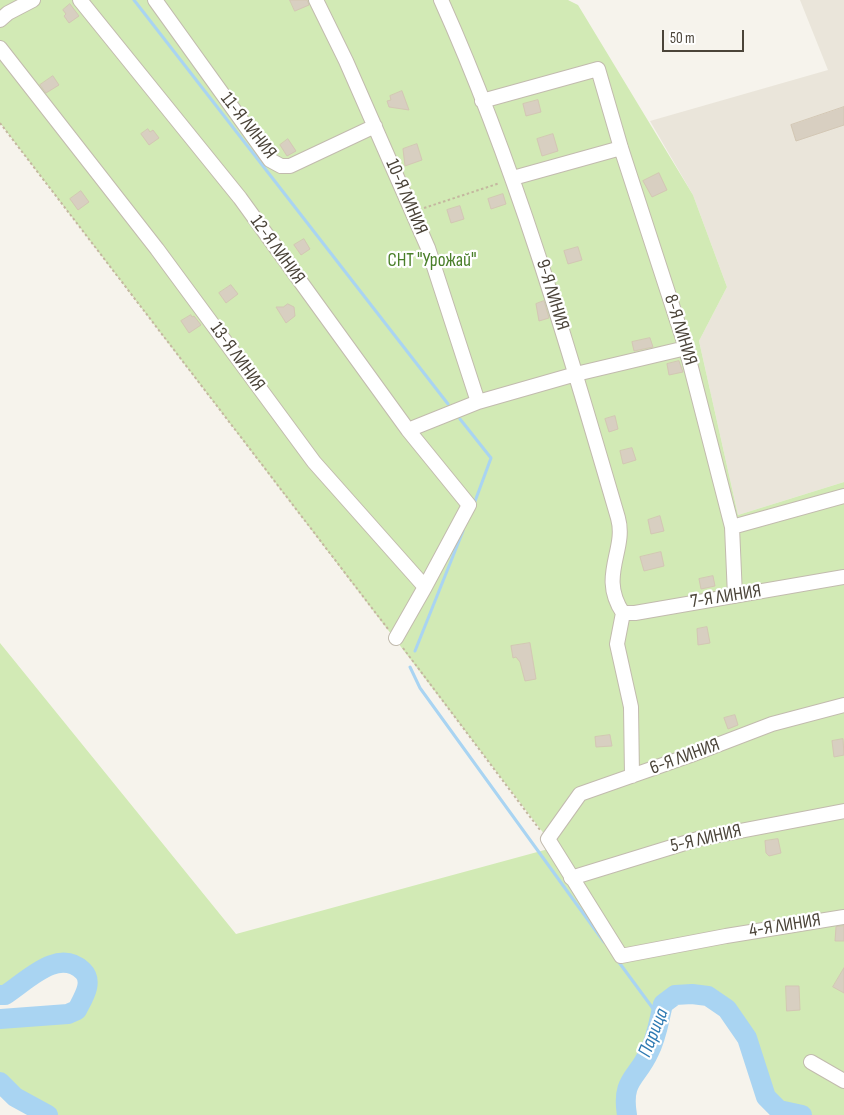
<!DOCTYPE html>
<meta charset="utf-8">
<style>
body{margin:0}
#map{position:relative;width:844px;height:1115px;overflow:hidden;background:#f6f3ec;font-family:"Sofia Sans Condensed",sans-serif}
canvas{display:block}
.scale{position:absolute;left:662px;top:30px;width:82px;height:22px;box-sizing:border-box;border:2px solid #4b4439;border-top:0;padding-left:6px;font-size:15px;line-height:18px;white-space:nowrap;color:#4b4439;-webkit-text-stroke:4px #fff;paint-order:stroke}
</style>
<div id="map">
<canvas width="844" height="1115"></canvas>
<div class="scale">50 m</div>
</div>
<script>
const ctx = document.querySelector('canvas').getContext('2d');
ctx.lineJoin = 'round';
function fillPath(path, color) { ctx.fillStyle = color; ctx.fill(path, 'evenodd'); }
function strokePath(path, color, width, dash) { ctx.strokeStyle = color; ctx.lineWidth = width; ctx.lineCap = dash ? 'butt' : 'round'; ctx.setLineDash(dash || []); ctx.stroke(path); }
function label(font, color, halo, rows, align = 'center') {
  ctx.font = font + ' "Sofia Sans Condensed",sans-serif'; ctx.lineWidth = 4.5; ctx.setLineDash([]); ctx.textBaseline = 'middle'; ctx.strokeStyle = halo; ctx.fillStyle = color; for (const [text, x, y, turn = 0] of rows) {
    ctx.save(); ctx.translate(x, y); ctx.rotate((+turn || 0) * Math.PI / 180); ctx.textAlign = isNaN(turn) ? turn : align; if (halo) ctx.strokeText(text, 0, 0); ctx.fillText(text, 0, 0); ctx.restore();
  }
}
fillPath(new Path2D(`
 M800,0H844V482L738,515L699,341L727,287L693,195L650,121L828,70Z`), '#eae5da');
fillPath(new Path2D(`
 M0,0H568L578,5L693,195L727,287L699,341L738,515L844,482V1115H802L779,1110L766,1097L747,1038L727,1009L708,996L675,995L663,1004C659,1020 657,1037 649,1052C637,1079 621,1079 627,1115H45L0,1096V1019L68,1014L77,1010C83,998 94,982 83,971C58,947 27,981 5,995H0V643L236,934L552,848L548,839L0,123Z`), '#d2eab5');
strokePath(new Path2D(`
 M134,0L448,404
 M460,419L491,458L474,504
 M415,651L463,531
 M410,667L420,688L604,942
 M618,961L660,1018`), '#a9d4f2', 3);
strokePath(new Path2D(`
 M0,995H5C27,981 58,947 83,971C94,982 83,998 77,1010L68,1014L0,1019
 M0,1082L15,1097L48,1115
 M627,1115C621,1079 637,1079 649,1052C657,1037 659,1020 663,1004L675,995L692,994L708,996L727,1009L747,1038L766,1097L779,1110L802,1115`), '#a9d4f2', 20);
const building = new Path2D(`
 M290,0H307L309,5L295,11Z
 M70,4L79,16L69,23L64,16L66,14L63,10Z
 M53,76L59,85L46,93L40,85Z
 M402,91L409,110L389,107L387,101L391,100L390,96Z
 M538,100L541,112L526,116L523,104Z
 M844,107V125L796,141L791,125Z
 M148,129L150,132L153,130L159,138L149,145L141,134Z
 M553,134L558,151L542,156L537,139Z
 M288,139L296,151L287,156L280,145Z
 M417,144L422,160L405,166L403,149Z
 M659,173L667,190L652,197L643,181Z
 M81,191L89,202L78,210L70,199Z
 M503,194L506,204L491,209L488,199Z
 M460,206L464,219L451,223L447,210Z
 M304,239L310,249L301,255L294,245Z
 M578,247L582,260L568,264L564,251Z
 M231,285L238,294L226,303L219,293Z
 M544,301L549,318L539,321L536,304Z
 M288,304L294,307L295,316L286,323L276,307H283Z
 M191,315L192,317L194,316L201,325L189,333L181,321Z
 M650,338L653,347L634,351L632,342Z
 M679,361L683,372L669,375L667,364Z
 M615,416L618,429L609,432L605,419Z
 M632,448L636,460L623,464L620,451Z
 M660,516L664,531L651,534L648,520Z
 M661,552L664,566L644,571L640,557Z
 M713,576L715,586L701,589L699,579Z
 M707,627L710,643L698,645L697,629Z
 M530,643L536,679L525,681L520,662L516,657L513,658L511,646Z
 M735,715L738,725L728,729L724,718Z
 M610,735L612,746L596,747L595,737Z
 M843,739L844,755L834,757L832,741Z
 M778,839L781,853L769,856L766,853L765,841Z
 M844,926V941H835L836,927Z
 M844,968V993L833,987Z
 M786,986H799L800,1010L787,1011Z`);
fillPath(building, '#d8cfc1');
strokePath(building, '#d3c7b4', 1);
const minor = new Path2D(`
 M155,0L270,160L281,166H290L375,126
 M316,0L346,61L428,248L478,402
 M441,0C516,167 567,343 618,518C627,550 598,576 623,613H635L844,577
 M0,20L8,13L33,0
 M0,48L157,249L314,462L425,587L469,505L408,430L240,198L80,0
 M482,101L598,69L621,148L686,348L732,527L735,596
 M513,178L621,148
 M408,430L478,402L576,374L686,348
 M732,527L844,496
 M623,613L617,644L631,707L632,776
 M396,638L425,587
 M844,705L772,724L691,755L580,794L548,839L621,956L726,936L844,917
 M571,878L698,839L844,811
 M811,1062L844,1081`);
strokePath(minor, '#c2bbae', 16);
strokePath(new Path2D(`
 M0,123L388,629
 M424,208L500,183
 M403,648L540,830`), '#c4b79f', 2, [2.5, 2.5]);
strokePath(minor, '#fff', 14);
label('19px', '#4b4439', '#fff', [
 ["11-Я ЛИНИЯ",248,126,52],
 ["10-Я ЛИНИЯ",406,197,67],
 ["12-Я ЛИНИЯ",277,250,54],
 ["9-Я ЛИНИЯ",552,295,73],
 ["8-Я ЛИНИЯ",680,330,73],
 ["13-Я ЛИНИЯ",237,357,54],
 ["7-Я ЛИНИЯ",726,597,-9],
 ["6-Я ЛИНИЯ",685,757,-20],
 ["5-Я ЛИНИЯ",706,839,-13],
 ["4-Я ЛИНИЯ",785,926,-9]
]);
label('19px', '#4a7f2a', '#fff', [
 ["СНТ \"Урожай\"",432,261]
]);
label('italic 20px', '#2e7ab2', '#fff', [
 ["Парица",654,1033,-68]
]);
</script>
